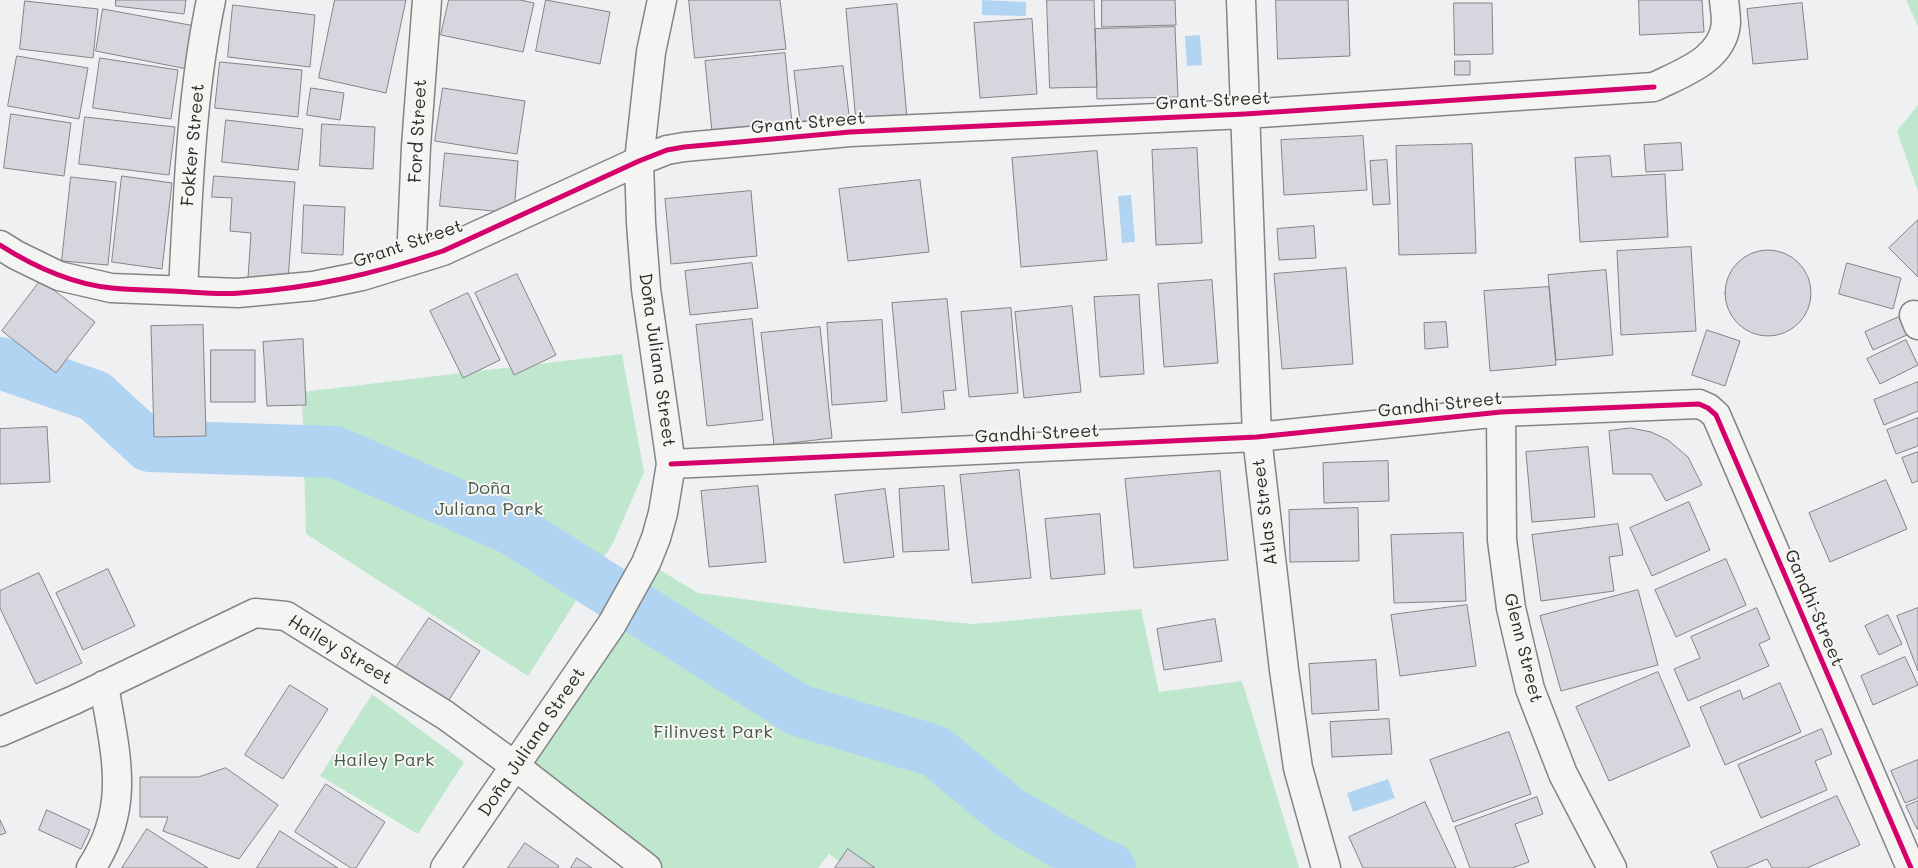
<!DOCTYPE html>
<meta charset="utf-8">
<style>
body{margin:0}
canvas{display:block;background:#eff0f2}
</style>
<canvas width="1918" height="868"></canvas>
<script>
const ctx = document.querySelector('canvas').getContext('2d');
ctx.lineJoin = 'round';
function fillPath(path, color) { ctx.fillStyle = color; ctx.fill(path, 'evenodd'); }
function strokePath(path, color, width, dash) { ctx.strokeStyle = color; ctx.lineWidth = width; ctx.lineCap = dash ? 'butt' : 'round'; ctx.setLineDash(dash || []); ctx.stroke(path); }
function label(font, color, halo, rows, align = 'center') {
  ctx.font = font + ' Mali,sans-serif'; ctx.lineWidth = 4; ctx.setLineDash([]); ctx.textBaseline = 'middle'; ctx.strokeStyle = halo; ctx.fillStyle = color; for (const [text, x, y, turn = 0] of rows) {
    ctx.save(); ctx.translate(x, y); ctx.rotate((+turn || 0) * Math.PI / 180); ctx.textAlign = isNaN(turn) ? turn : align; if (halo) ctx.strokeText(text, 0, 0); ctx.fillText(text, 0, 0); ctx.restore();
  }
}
fillPath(new Path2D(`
 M1906,0H1918V26Z
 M1918,105V191L1897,131Z
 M622,354L644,472L613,543L528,676L306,534L302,392Z
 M655,567L698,593L842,612L973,624L1141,609L1159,692L1242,681L1299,868H848L829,854L818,868H652L523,781Z
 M372,694L464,762L418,834L320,776Z`), '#bfe7cd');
fillPath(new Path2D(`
 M982,0L1026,2V16L982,15Z
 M1200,35L1202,65L1187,66L1185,36Z
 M1131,195L1135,242L1122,243L1118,196Z
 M1388,779L1395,798L1353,812L1347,793Z`), '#b1d4f3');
strokePath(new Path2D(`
 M0,363L95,396L149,446L335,452L512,529L798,710L935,751L1010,813L1097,863L1110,868`), '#b1d4f3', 52);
const building = new Path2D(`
 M116,0H186L184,14L116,6Z
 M335,0H406L386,93L319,78Z
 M449,0H520L534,3L523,52L441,35Z
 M546,0L610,12L600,64L536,51Z
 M689,0H780L786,49L695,58Z
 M1047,0H1094L1097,87L1050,88Z
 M1102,0H1175L1176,25L1102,27Z
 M1276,0H1348L1350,56L1278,59Z
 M1639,0H1702L1704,32L1640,35Z
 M25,1L98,9L93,58L20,49Z
 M1454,3H1492L1493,54L1455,55Z
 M1802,3L1808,59L1753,64L1747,9Z
 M897,4L907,118L856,122L846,9Z
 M233,5L315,15L310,67L228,57Z
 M103,9L195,26L187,69L96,51Z
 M1032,19L1037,94L980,98L974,23Z
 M1175,27L1178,97L1097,99L1095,29Z
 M785,53L792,124L712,132L705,61Z
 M17,56L88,68L79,119L8,106Z
 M100,58L178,70L171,119L93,108Z
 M1455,61H1470V75H1455Z
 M220,62L302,70L298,117L215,108Z
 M843,66L850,123L801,129L794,71Z
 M311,88L344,93L340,120L307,115Z
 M443,88L525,101L517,154L435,141Z
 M11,114L71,123L64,176L4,168Z
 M85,117L175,127L169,175L79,164Z
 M226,120L303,129L298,170L222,162Z
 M322,124L375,127L373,169L320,166Z
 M1363,136L1367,190L1284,195L1281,140Z
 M1681,143L1683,170L1646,172L1644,145Z
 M1472,144L1476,253L1399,255L1396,146Z
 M1197,148L1202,243L1156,245L1152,150Z
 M1097,151L1107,260L1021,267L1012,158Z
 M445,153L518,161L514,213L440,206Z
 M1610,156L1612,177L1665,174L1668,237L1580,242L1575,158Z
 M1387,160L1390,204L1373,205L1370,161Z
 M122,176L172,183L162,269L112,262Z
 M214,176L295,182L288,281L248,278L251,233L230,231L232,198L212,197Z
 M71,177L116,182L108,265L62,261Z
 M920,180L929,252L848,261L839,189Z
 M751,191L757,256L671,264L665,199Z
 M304,205L345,207L343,255L302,253Z
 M1918,220V277L1889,248Z
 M1314,226L1316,258L1279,260L1277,229Z
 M1691,247L1696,331L1621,335L1617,251Z
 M1725 293a43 43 0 1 1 86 0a43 43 0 1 1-86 0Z
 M752,263L758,308L690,315L685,271Z
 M1847,263L1901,278L1893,309L1839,294Z
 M1346,268L1353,364L1282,369L1274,274Z
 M1606,270L1613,355L1556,360L1548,275Z
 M517,274L556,355L514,375L475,293Z
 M41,280L95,322L56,373L2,331Z
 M1212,280L1218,363L1164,367L1158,284Z
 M1549,287L1556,365L1490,371L1484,291Z
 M468,293L500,360L463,378L430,311Z
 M1139,295L1144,374L1100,377L1094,297Z
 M947,299L956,390L943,391L945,409L902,413L892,303Z
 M1072,306L1081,392L1024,398L1015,312Z
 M1011,308L1018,393L969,397L961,312Z
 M1899,317L1907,335L1873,350L1865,332Z
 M752,319L763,420L707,426L696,325Z
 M882,320L887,401L832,405L827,323Z
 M1446,322L1448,347L1425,349L1424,323Z
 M203,325L206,436L154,437L151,326Z
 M820,327L832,438L774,445L761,333Z
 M1707,330L1740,341L1725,386L1692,375Z
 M303,339L306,405L267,406L263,342Z
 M1906,340L1918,365L1880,384L1867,359Z
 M211,350H255V402H211Z
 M1918,382V411L1884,425L1874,400Z
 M1918,418V446L1896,454L1887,430Z
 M47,427L50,482L0,484V429Z
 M1631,428L1651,432L1668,440L1688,457L1702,485L1666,501L1651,474H1613L1609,431Z
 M1588,447L1595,517L1532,522L1526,452Z
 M1918,452V481L1912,483L1902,458Z
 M1388,461L1389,501L1324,503L1323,463Z
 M1019,470L1031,578L972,583L960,475Z
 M1220,471L1228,560L1134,568L1125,479Z
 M1886,480L1907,529L1830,562L1809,513Z
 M758,486L766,562L709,567L701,491Z
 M944,486L949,550L903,552L899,489Z
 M885,489L894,557L844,563L835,495Z
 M1689,502L1710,550L1652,576L1630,528Z
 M1358,508L1359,561L1290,562L1289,510Z
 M1100,514L1105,574L1051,579L1045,519Z
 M1618,524L1623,555L1609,557L1614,591L1541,601L1532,535Z
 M1463,533L1466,601L1394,603L1391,535Z
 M1726,559L1746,605L1676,637L1655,590Z
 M108,569L135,626L83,650L56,593Z
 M39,573L82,663L36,684L0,608V591Z
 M1638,590L1658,665L1561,691L1540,616Z
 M1467,605L1476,666L1400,676L1391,615Z
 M1757,608L1770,639L1759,644L1769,666L1688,701L1674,669L1700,658L1691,637Z
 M1918,608V671L1897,616Z
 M1888,615L1902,644L1879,655L1865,626Z
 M429,618L480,651L445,706L393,672Z
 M1215,619L1222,661L1164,670L1157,629Z
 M1905,657L1918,685L1873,705L1861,676Z
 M1376,660L1379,710L1312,714L1309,664Z
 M1658,672L1690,746L1609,781L1576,707Z
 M1780,683L1801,732L1725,765L1700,707L1740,690L1743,699Z
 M290,685L328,709L283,779L245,755Z
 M1389,719L1392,754L1332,757L1330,722Z
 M1822,729L1832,754L1815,761L1827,790L1761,818L1738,765Z
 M1509,732L1531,794L1453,822L1430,760Z
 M1918,760V798L1905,803L1891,771Z
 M226,768L278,805L239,859L163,831L168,817H140V777H198Z
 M326,784L385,822L356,868H351L295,832Z
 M1837,796L1860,845L1807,868H1772L1767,859L1746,868H1718L1711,852Z
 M1537,797L1543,814L1515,824L1529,862L1512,868H1470L1455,827Z
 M1918,801V829H1917L1906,806Z
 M1425,802L1456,868H1363L1349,837Z
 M47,810L90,830L81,849L39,830Z
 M0,820L6,833L0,835Z
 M147,829L208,868H122Z
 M280,831L338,868H257Z
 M525,843L559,866L558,868H508Z
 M848,849L875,868H835Z
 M577,858L592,868H571Z`);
fillPath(building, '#d6d7de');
strokePath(building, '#838485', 1);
const minor = new Path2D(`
 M1241,0L1257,437L1284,670L1298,768L1326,868
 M0,245L16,255L59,276L111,288L238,293L313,286L362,276L443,251L639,161L667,150L684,147L850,132L1245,114L1654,87C1682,73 1723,60 1726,23C1726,16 1725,8 1724,0
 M411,261L416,146L427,0
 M183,291C188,194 191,96 211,0
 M1914,315L1918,325
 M1501,412L1502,540L1511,608L1530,689L1563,774L1612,868
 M671,464L1257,437L1501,412L1699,404L1708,408L1716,415L1911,868
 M0,732L74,700L255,613L286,616L445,715L515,766L647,868
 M91,868C132,806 115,753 104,685
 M445,868L612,624L646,563L656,538L663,513L671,464L646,289L641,223L639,161L651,52L662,0`);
strokePath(minor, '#838485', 31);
strokePath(minor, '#f4f4f3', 28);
strokePath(new Path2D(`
 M0,245C33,266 72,284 112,288C132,290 152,290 172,291C195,292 218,295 240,293C313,288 374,274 443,251L639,161L667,150L684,147L850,132L1245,114L1654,87
 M671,464L1257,437L1501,412L1699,404L1708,408L1716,415L1911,868`), '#d6006c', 5);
label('18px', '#2b2b2b', '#f6f6f2', [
 ["Grant Street",1213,101,-3],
 ["Grant Street",808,123,-5],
 ["Ford Street",418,131,-87],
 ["Fokker Street",193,145,-85],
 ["Grant Street",408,244,-19],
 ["Doña Juliana Street",657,360,82],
 ["Gandhi Street",1440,405,-6],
 ["Gandhi Street",1037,434,-3],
 ["Atlas Street",1265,512,-97],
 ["Gandhi Street",1814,608,67],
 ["Glenn Street",1523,648,76],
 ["Hailey Street",340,650,31],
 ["Doña Juliana Street",532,742,-56]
]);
label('18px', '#46584c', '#f6f6f2', [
 ["Doña",489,488],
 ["Juliana Park",489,509],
 ["Filinvest Park",713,732],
 ["Hailey Park",384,760]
]);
</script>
